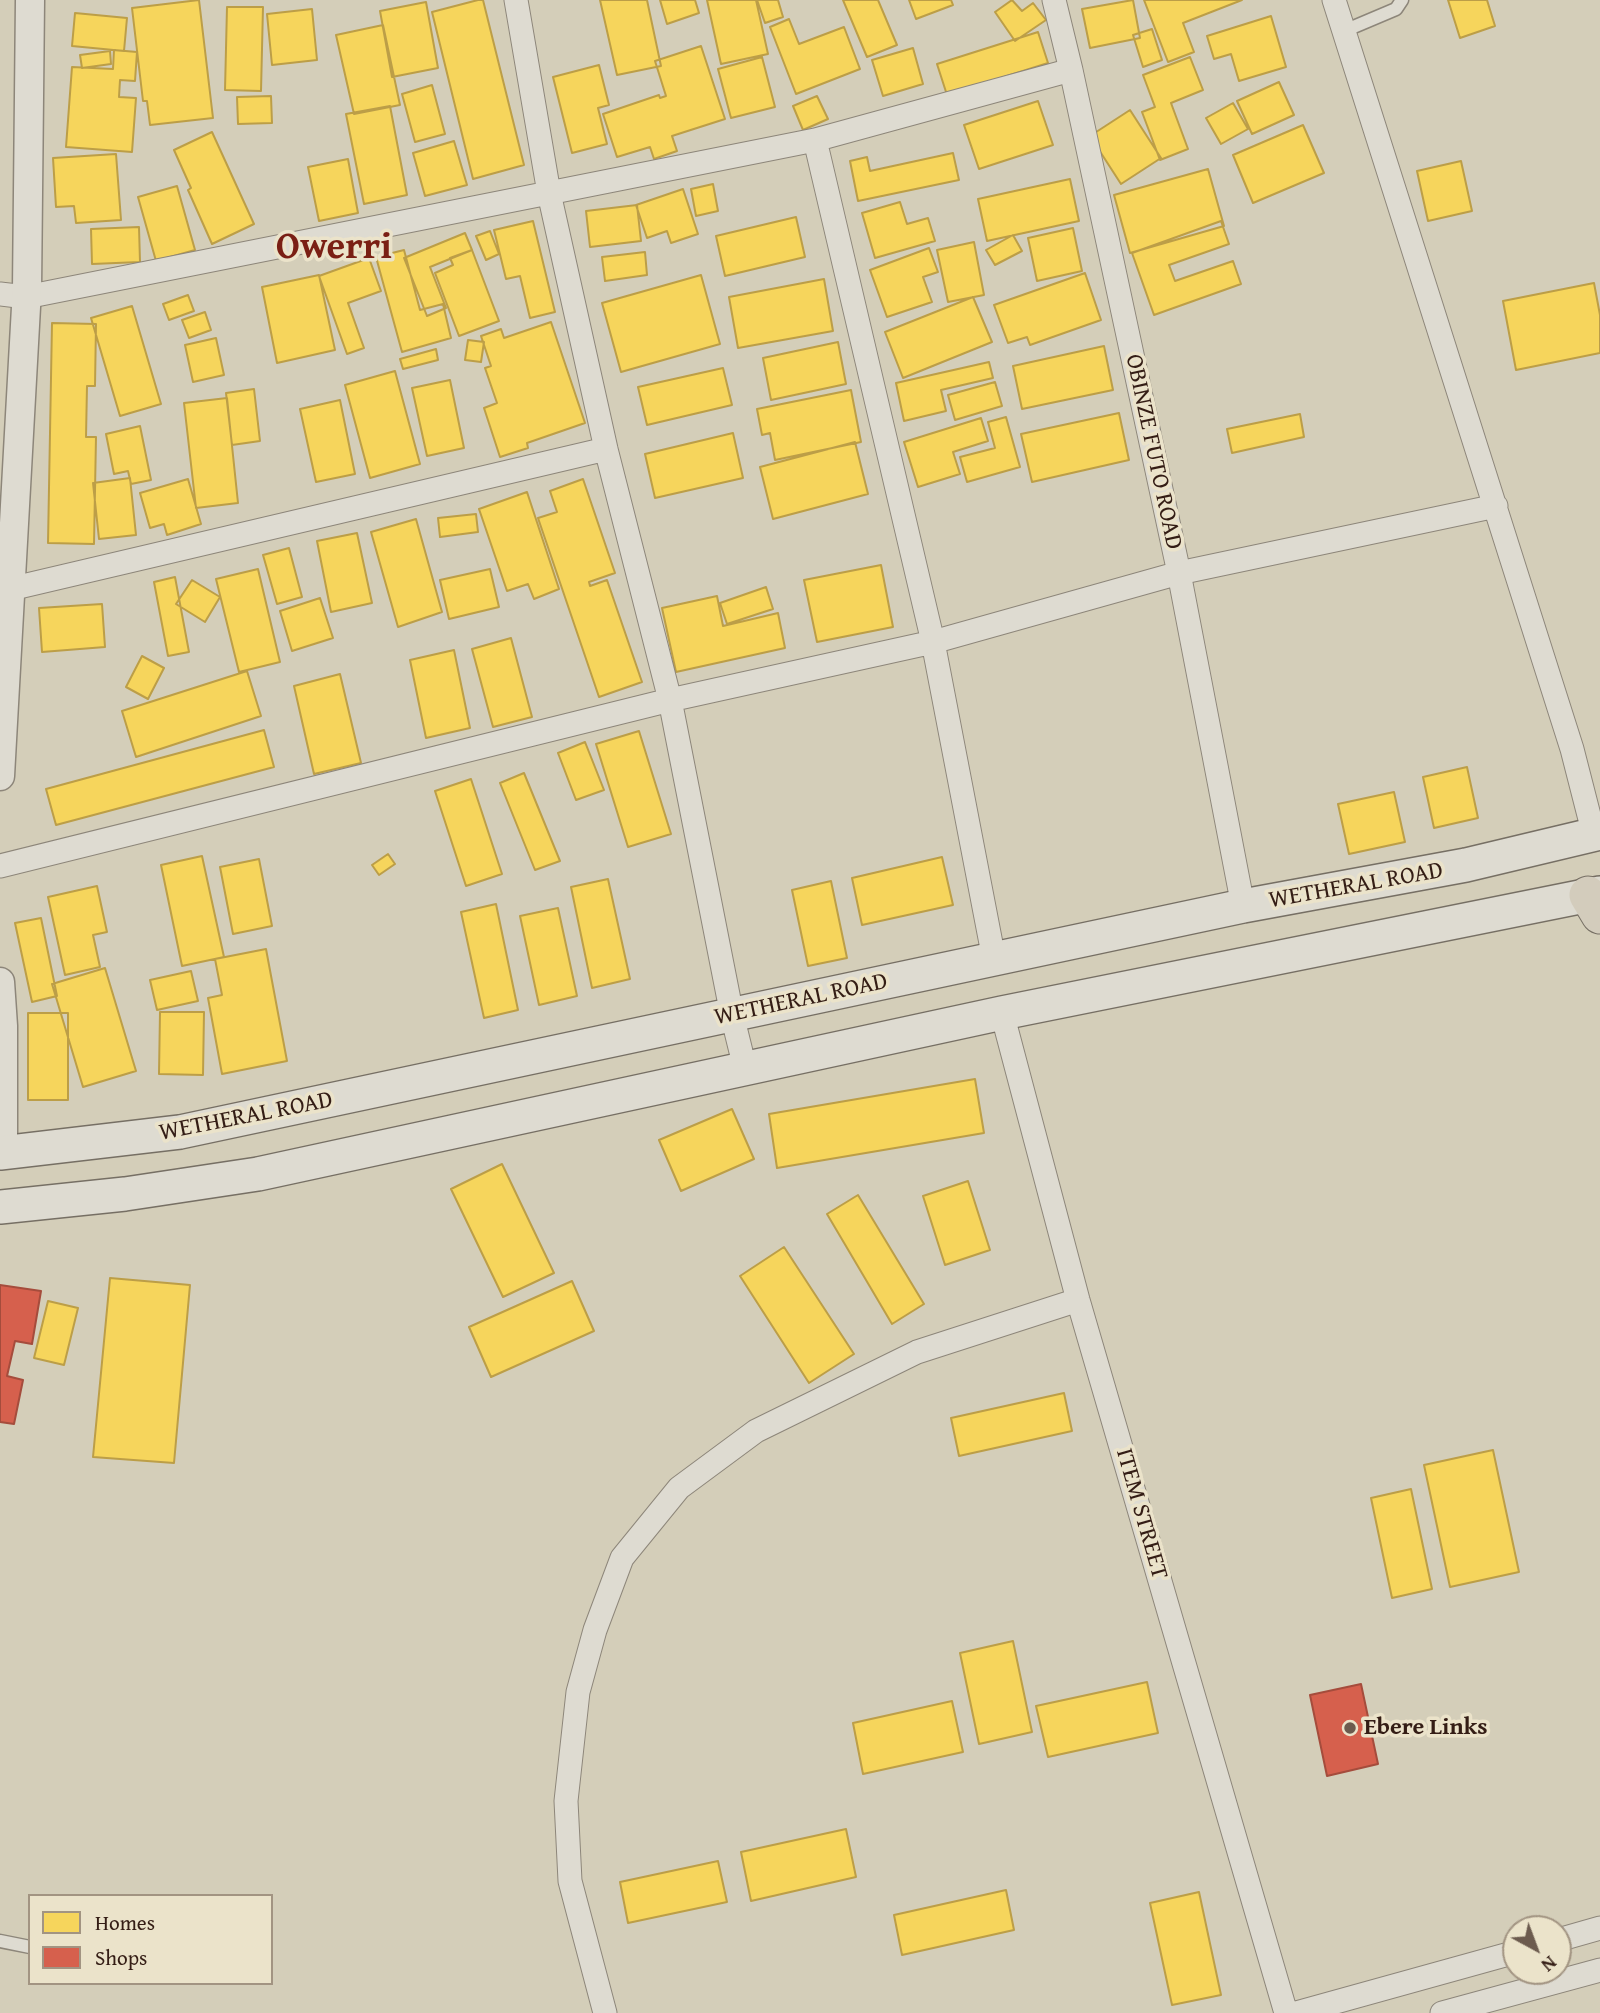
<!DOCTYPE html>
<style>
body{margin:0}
#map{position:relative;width:1600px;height:2013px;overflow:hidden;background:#d4ceb9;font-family:"Gentium Book Plus",serif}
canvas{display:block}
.legend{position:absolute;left:28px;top:1894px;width:245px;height:91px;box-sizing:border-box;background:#ebe3ca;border:2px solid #a29482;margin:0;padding:9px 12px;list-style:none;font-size:21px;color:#341d15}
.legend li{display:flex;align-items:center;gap:14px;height:35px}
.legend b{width:35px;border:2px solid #a29482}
.north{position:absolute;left:1502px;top:1915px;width:70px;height:70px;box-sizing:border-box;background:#ebe3ca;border:2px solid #a29482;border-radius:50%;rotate:139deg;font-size:19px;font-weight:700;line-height:28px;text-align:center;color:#341d15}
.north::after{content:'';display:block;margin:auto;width:24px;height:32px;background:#6c5b4e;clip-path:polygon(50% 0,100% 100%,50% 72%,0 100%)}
</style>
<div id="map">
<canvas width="1600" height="2013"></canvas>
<ul class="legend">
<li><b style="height:19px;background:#f6d55c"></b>Homes</li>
<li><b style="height:19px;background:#d6604d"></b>Shops</li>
</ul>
<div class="north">N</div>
</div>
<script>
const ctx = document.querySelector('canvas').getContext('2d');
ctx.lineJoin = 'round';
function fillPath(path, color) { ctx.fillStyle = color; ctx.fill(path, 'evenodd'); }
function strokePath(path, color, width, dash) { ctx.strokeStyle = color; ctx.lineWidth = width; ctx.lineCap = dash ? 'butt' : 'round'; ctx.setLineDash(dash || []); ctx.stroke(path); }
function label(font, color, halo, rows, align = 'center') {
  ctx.font = font + ' "Gentium Book Plus",serif'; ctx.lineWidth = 7; ctx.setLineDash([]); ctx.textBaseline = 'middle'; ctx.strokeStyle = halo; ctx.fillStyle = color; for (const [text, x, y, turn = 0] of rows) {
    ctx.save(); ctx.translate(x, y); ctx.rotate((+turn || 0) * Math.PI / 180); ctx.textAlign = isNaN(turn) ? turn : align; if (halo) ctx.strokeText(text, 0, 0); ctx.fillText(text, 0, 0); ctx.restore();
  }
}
const homes = new Path2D(`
 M199,0L213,118L150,125L147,101H143L132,8Z
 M478,0H483L524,165L473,179L432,12Z
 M600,0H647L661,66L617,75Z
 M660,0H695L699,13L667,24Z
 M707,0H756L768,54L721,64Z
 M757,0H778L783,17L765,23Z
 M843,0H878L897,45L867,57Z
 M909,0H951L953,5L916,19Z
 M1012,0L1022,11L1033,3L1046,20L1015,41L995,12Z
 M1133,0L1140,38L1090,48L1082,9Z
 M1144,0H1242L1183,23L1194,52L1168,62Z
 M1448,0H1487L1495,26L1460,38Z
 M426,2L438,68L392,77L380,11Z
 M227,7H263L261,91L225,90Z
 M312,9L317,60L272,65L267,14Z
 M75,13L127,18L124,51L72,46Z
 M1271,16L1286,67L1239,81L1231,54L1214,59L1207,36Z
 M789,19L799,44L844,27L860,69L796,94L770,27Z
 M383,25L400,105L354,114L336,35Z
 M1152,29L1162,60L1143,67L1133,35Z
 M1038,32L1048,63L947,95L937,64Z
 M701,46L725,119L672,136L677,151L654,159L650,147L617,157L603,114L659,95L660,98L666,96L655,61Z
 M913,48L923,84L883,96L872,60Z
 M114,50L137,52L135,81L120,80L119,97L136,98L132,152L66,147L72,67L113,69Z
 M110,51L111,64L82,68L80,55Z
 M762,57L775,107L731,118L718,69Z
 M1190,57L1203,90L1171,103L1188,149L1160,160L1142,112L1155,107L1143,75Z
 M599,65L609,105L598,108L607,144L572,153L553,77Z
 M1279,82L1294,115L1252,134L1237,101Z
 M432,85L445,134L415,142L402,94Z
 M271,96L272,123L238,124L237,97Z
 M817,96L828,119L803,130L793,106Z
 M1038,101L1053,145L979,169L964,125Z
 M1233,103L1248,129L1221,144L1206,118Z
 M390,106L407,195L364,204L346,114Z
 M1130,110L1161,158L1121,184L1090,136Z
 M1303,125L1324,173L1253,203L1233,155Z
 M212,132L254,224L212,244L188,190L191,188L174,150Z
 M454,141L467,185L425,196L413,153Z
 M953,153L959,180L858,201L850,161L867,157L870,171Z
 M116,154L121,220L76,223L74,206L56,207L53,158Z
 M348,159L358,213L319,221L308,167Z
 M1461,161L1472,211L1428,221L1417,171Z
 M1208,169L1224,226L1130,253L1114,195Z
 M1070,179L1079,221L987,241L978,199Z
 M713,184L718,211L696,216L691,189Z
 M177,186L195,250L156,261L138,197Z
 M683,189L698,234L671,243L667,231L647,238L636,205Z
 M900,202L907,224L928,218L935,241L875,258L862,213Z
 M637,205L641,241L590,247L586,211Z
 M796,217L805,257L725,276L716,236Z
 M533,221L555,312L530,318L520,276L506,279L494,230Z
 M1221,221L1229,244L1169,265L1175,281L1233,261L1241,284L1154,315L1132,253Z
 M139,227L140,262L92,264L91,229Z
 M1073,228L1082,271L1037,281L1028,238Z
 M490,231L499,254L486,260L476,236Z
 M465,233L472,250L430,267L446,308L427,316L404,258Z
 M1013,235L1022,251L995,265L986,250Z
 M974,242L984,295L948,302L937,250Z
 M929,248L938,272L923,277L932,302L887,317L870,270Z
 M404,250L420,310L443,304L451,338L402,352L376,257Z
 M472,250L499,321L459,336L435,273L453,265L450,258Z
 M645,252L647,275L605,281L602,257Z
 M369,258L381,291L348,303L364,348L347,354L319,276Z
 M1085,273L1101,320L1030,345L1027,337L1008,343L994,305Z
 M319,275L335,350L277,363L262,287Z
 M701,275L720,344L621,372L602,303Z
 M824,279L833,331L738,348L729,297Z
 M1594,283L1600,315V353L1516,370L1503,301Z
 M188,295L194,311L169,320L163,304Z
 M973,297L992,342L903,378L885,332Z
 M132,306L161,404L120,416L91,318Z
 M205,312L211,330L189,338L182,320Z
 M551,322L585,423L527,443L528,448L500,457L484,408L497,403L485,368L491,366L481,336L501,329L504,338Z
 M52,323L96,324L95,386H87L86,437H96L94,544L48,543Z
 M216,338L224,375L193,382L185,345Z
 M468,340L484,342L481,362L465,360Z
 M838,342L846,384L771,400L763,358Z
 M1104,346L1113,390L1022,409L1013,366Z
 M436,349L438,360L403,369L400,359Z
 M989,362L993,378L941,390L946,411L904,421L896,383Z
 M723,368L732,405L647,425L638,387Z
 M395,371L420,464L370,478L345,385Z
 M450,380L464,448L427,456L412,388Z
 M995,382L1002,406L955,420L948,395Z
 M254,389L260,441L232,445L226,393Z
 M851,390L861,442L775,460L770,433L762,435L757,409Z
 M227,398L238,503L196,508L184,403Z
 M340,400L355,474L316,482L300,409Z
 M1119,413L1129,460L1032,482L1021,434Z
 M1300,414L1304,437L1232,453L1227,429Z
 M1006,417L1020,467L967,482L960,457L995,448L988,422Z
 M981,418L988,441L953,452L960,474L918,487L904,442Z
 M140,426L151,480L131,484L128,471L114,474L106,434Z
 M733,433L743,478L655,498L645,454Z
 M855,442L868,494L773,519L760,467Z
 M130,478L136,535L99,539L93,483Z
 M188,479L201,524L167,535L164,524L150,528L140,493Z
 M583,479L615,573L589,582L590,586L607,580L642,682L599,697L538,518L557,512L550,491Z
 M527,492L559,589L534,599L528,584L507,591L479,509Z
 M476,514L478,532L440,537L438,518Z
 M416,519L442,612L398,627L371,532Z
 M357,533L372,603L331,612L317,541Z
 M289,548L302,597L277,604L263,555Z
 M881,565L893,627L817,642L804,580Z
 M258,569L280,662L239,672L216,579Z
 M490,569L499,607L449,619L440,580Z
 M175,577L189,652L168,656L154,582Z
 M192,580L220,597L205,622L176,604Z
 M766,587L773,609L727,624L720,603Z
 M717,596L723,626L778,613L785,648L676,672L662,608Z
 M320,598L333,638L292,651L280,611Z
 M102,604L105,647L42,652L39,608Z
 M511,638L532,717L493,727L472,649Z
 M454,650L470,728L426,738L410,660Z
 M142,656L164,668L148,699L126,687Z
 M247,671L261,716L136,757L122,711Z
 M340,674L361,763L314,774L294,686Z
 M264,730L274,767L56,825L46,789Z
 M639,731L671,834L628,847L596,744Z
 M585,742L604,790L576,800L558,753Z
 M1467,767L1478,818L1434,828L1423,777Z
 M524,773L560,861L535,870L500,783Z
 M471,779L502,874L466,886L435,791Z
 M1394,792L1405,842L1349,854L1338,804Z
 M388,854L395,864L379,875L372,865Z
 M202,856L224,957L182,966L161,865Z
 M942,857L953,905L862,925L852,878Z
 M259,859L272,926L233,934L220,867Z
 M608,879L630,979L592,988L571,887Z
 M831,881L847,958L808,966L792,890Z
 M97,886L107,932L93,935L100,967L65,975L48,897Z
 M496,904L518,1010L484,1018L461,912Z
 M558,908L577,996L539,1005L520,916Z
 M41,918L57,996L32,1002L15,923Z
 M266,949L287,1061L222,1074L208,998L222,995L215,959Z
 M105,968L136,1071L83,1087L52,984Z
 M191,971L198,1001L157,1010L150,980Z
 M160,1012H204L203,1075L159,1074Z
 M28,1013H68V1100H28Z
 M975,1079L984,1133L777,1168L769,1114Z
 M732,1109L754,1159L681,1191L659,1140Z
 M502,1164L554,1273L503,1297L451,1189Z
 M968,1181L990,1250L945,1265L923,1196Z
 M858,1195L924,1304L892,1324L827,1214Z
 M784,1247L854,1354L809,1383L740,1276Z
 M110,1278L190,1285L174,1463L93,1457Z
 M572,1281L594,1331L491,1377L469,1327Z
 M48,1301L78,1308L64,1365L34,1358Z
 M1064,1393L1072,1431L959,1456L951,1418Z
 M1493,1450L1519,1572L1450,1587L1424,1465Z
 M1411,1489L1432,1589L1392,1598L1371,1498Z
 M1013,1641L1032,1732L979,1744L960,1653Z
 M1147,1682L1158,1733L1048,1757L1036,1706Z
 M952,1701L963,1752L863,1774L853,1723Z
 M846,1829L856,1877L751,1901L741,1852Z
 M718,1861L727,1902L628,1923L620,1882Z
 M1006,1890L1014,1930L902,1955L894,1915Z
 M1199,1892L1221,1995L1172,2005L1150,1903Z`);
fillPath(homes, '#f6d55c');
strokePath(homes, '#bc9e47', 2);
const shops = new Path2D(`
 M0,1285L41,1291L32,1344L15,1341L7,1376L23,1380L14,1424L0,1422Z
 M1361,1684L1378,1764L1327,1776L1310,1695Z`);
fillPath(shops, '#d6604d');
strokePath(shops, '#a54c3c', 2);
const service = new Path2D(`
 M1344,31L1396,9L1402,0
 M0,1941L30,1947`);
const minor = new Path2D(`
 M516,0L549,193L606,449L670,700L732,1015L745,1068
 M1054,0L1071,70L1179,573L1243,906
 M1334,0L1572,749L1594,835
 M815,140L933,642L994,959
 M0,294L26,297L815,140L1071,70
 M0,586L10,589L606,449
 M0,866L670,700L933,642L1179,573L1496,506
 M1002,1013L1078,1300L1286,2013
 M1558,1940L1600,1928
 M605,2013L570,1881L566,1801L578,1692L595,1630L622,1558L679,1488L756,1431L917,1352L1078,1300
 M1296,2013L1516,1952
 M1442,2013L1600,1970`);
const tertiary = new Path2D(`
 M0,776L27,289L30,0
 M0,982L3,1026V1153`);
const secondary = new Path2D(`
 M0,1153L180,1132L1243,906L1466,865L1600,833
 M0,1207L125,1194L258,1174L1002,1013L1600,893`);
const primary = new Path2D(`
 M1588,895L1600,915`);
strokePath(service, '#8d867a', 15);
strokePath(minor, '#8d867a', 25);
strokePath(tertiary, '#8d867a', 31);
strokePath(secondary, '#766f64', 36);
strokePath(primary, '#766f64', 39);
strokePath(service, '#dedbd1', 12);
strokePath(minor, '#dedbd1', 23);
strokePath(tertiary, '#dedbd1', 28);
strokePath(secondary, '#dedbd1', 33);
strokePath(primary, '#d3ccbc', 37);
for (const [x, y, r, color] of [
 [1350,1728,7,"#6c5b4e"]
]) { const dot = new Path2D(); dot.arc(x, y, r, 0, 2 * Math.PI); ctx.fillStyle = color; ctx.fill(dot); strokePath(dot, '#ebe3ca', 2.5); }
label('24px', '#341d15', '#ebe3ca', [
 ["OBINZE FUTO ROAD",1153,452,78],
 ["WETHERAL ROAD",1356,886,-10],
 ["WETHERAL ROAD",801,1000,-12],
 ["WETHERAL ROAD",246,1117,-11],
 ["ITEM STREET",1141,1514,74]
]);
label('bold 24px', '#341d15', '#ebe3ca', [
 ["Ebere Links",1364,1728]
], 'left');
label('bold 38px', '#7a1f14', '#ebe3ca', [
 ["Owerri",334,248]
]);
</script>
